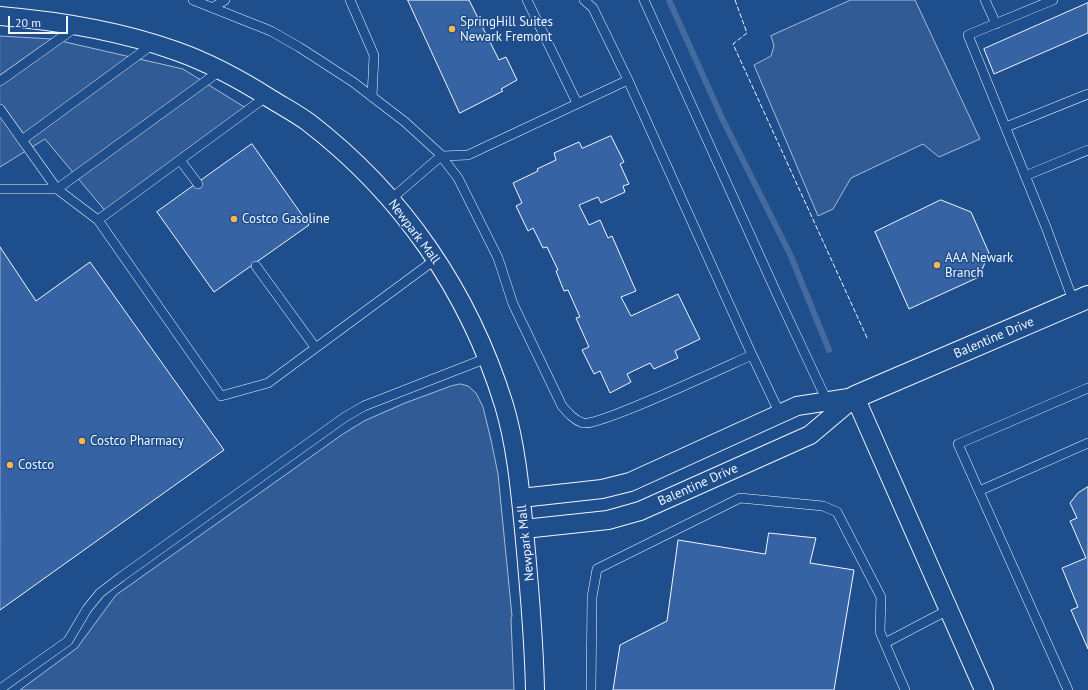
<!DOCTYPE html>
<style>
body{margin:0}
#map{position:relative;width:1088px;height:690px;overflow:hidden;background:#1f4e8c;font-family:"PT Sans",sans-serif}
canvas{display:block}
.scale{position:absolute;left:8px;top:16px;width:60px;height:18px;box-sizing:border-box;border:2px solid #f2f6ff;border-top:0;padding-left:5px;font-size:12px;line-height:14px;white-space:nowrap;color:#f2f6ff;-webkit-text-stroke:3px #1f4e8c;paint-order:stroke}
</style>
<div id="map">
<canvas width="1088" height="690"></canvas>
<div class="scale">20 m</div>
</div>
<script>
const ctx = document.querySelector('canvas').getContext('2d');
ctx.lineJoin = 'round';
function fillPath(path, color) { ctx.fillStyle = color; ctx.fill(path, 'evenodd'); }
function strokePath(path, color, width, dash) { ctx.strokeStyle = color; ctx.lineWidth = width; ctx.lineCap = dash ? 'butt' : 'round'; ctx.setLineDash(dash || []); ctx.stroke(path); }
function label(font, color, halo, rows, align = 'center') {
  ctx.font = font + ' "PT Sans",sans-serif'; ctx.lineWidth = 3; ctx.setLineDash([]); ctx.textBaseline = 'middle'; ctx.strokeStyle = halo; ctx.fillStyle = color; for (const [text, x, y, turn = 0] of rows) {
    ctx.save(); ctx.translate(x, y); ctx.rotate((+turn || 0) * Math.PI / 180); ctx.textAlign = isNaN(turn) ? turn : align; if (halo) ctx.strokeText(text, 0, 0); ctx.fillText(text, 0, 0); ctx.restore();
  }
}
const built = new Path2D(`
 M851,0H915L980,139L939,157L923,144L851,178L833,209L818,216L754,65L771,56L774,46L771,36Z
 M0,36L52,39L183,69L249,110L107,213L45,139L0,167Z
 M460,384L468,386L476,393L483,407L491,440L498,474L512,616L511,619L514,690H20L77,648L116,595L343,434L364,421L405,403L451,386Z`);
fillPath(built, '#305b95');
strokePath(built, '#a8bbd7', 1);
strokePath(new Path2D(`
 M669,0L722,118L790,254L829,350`), '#446ba0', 6);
const building = new Path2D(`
 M408,0H469L499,60L506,57L517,80L501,89L503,91L460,113Z
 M1088,3V33L994,74L984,49Z
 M611,136L624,162L620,164L629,184L623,186L625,192L601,203L598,197L579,205L589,225L600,220L608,238L612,236L636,291L621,297L631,316L678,294L700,339L675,351L678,358L654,369L650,363L627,374L631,382L610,393L600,371L594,374L582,350L589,347L576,318L580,317L568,290L564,291L556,271L558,270L547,247L543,248L533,228L528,231L516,206L522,203L513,183L538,171L537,169L556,160L554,153L579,142L582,148Z
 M252,144L309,225L214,292L157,212Z
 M941,200L971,212L989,253L979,277L909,309L875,232Z
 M0,247L36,301L90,262L224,450L0,610Z
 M1088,487V649L1071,610L1078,607L1062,568L1086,558L1070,521L1077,518L1070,503L1078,493Z
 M769,533L816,538L810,563L854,570L834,690H613L620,645L667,621L678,540L765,554Z`);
fillPath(building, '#3563a3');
strokePath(building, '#f2f6ff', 1);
const service = new Path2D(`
 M193,0L271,31L299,47L353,82L405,122L439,153L441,156L458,178L498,258L513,304L562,406C568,413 574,420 583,423C598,427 729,365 752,355L628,80L468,155L441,156L390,200
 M350,0L374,55L372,97
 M527,0L577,103
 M584,0L593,8L628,80
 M644,0L776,292L828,403
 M985,0L996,24
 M1053,0L968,35L1046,227L1074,303
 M212,8L225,0
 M0,81L76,27
 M267,96L98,220L221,396L268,383L436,259
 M0,109L57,189L221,70
 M1006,127L1088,94
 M22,140L153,44
 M180,160L198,184
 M1025,176L1088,150
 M0,189H57L98,220
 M256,266L315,347
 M752,355L780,414
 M979,491L1088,443
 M885,643L948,610
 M0,689L68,641L87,609L100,593L121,577L345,417L364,406L487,358
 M591,690L592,597L597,569L740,498L823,506L837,512L881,597L880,632L905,690
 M1068,690L958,444L1088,388`);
const minor = new Path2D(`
 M0,16C59,21 120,31 176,51C210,63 241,80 271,99C284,107 297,114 308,122C403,195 469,292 504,405C516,445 520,489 524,530C529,584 534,636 535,690
 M855,397L984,690
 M521,498L602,489L630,482L797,406L855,397
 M524,529L608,520L640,511L810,435L855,397`);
const tertiary = new Path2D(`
 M855,397L1088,297`);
strokePath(service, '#f2f6ff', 10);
strokePath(minor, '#f2f6ff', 20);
strokePath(tertiary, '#f2f6ff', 24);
strokePath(service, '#1f4e8c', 9);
strokePath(minor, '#1f4e8c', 18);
strokePath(tertiary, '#1f4e8c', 22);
strokePath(new Path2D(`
 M735,0L747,33L733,44L868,340`), '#f2f6ff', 1, [5, 2]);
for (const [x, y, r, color] of [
 [452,29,4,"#ffb74d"],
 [234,219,4,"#ffb74d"],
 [937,265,4,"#ffb74d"],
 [82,441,4,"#ffb74d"],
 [10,465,4,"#ffb74d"]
]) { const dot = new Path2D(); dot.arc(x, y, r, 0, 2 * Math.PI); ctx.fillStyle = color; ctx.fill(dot); strokePath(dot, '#1f4e8c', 1.5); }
label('13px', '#f2f6ff', '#1f4e8c', [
 ["SpringHill Suites",460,22],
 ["Newark Fremont",460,37],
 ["Costco Gasoline",242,219],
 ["AAA Newark",945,258],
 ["Branch",945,273],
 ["Costco Pharmacy",90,441],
 ["Costco",18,465]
], 'left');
label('13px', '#f2f6ff', '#1f4e8c', [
 ["Newpark Mall",414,232,53],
 ["Balentine Drive",994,338,-23],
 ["Balentine Drive",698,485,-24],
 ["Newpark Mall",526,543,-96]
]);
</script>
